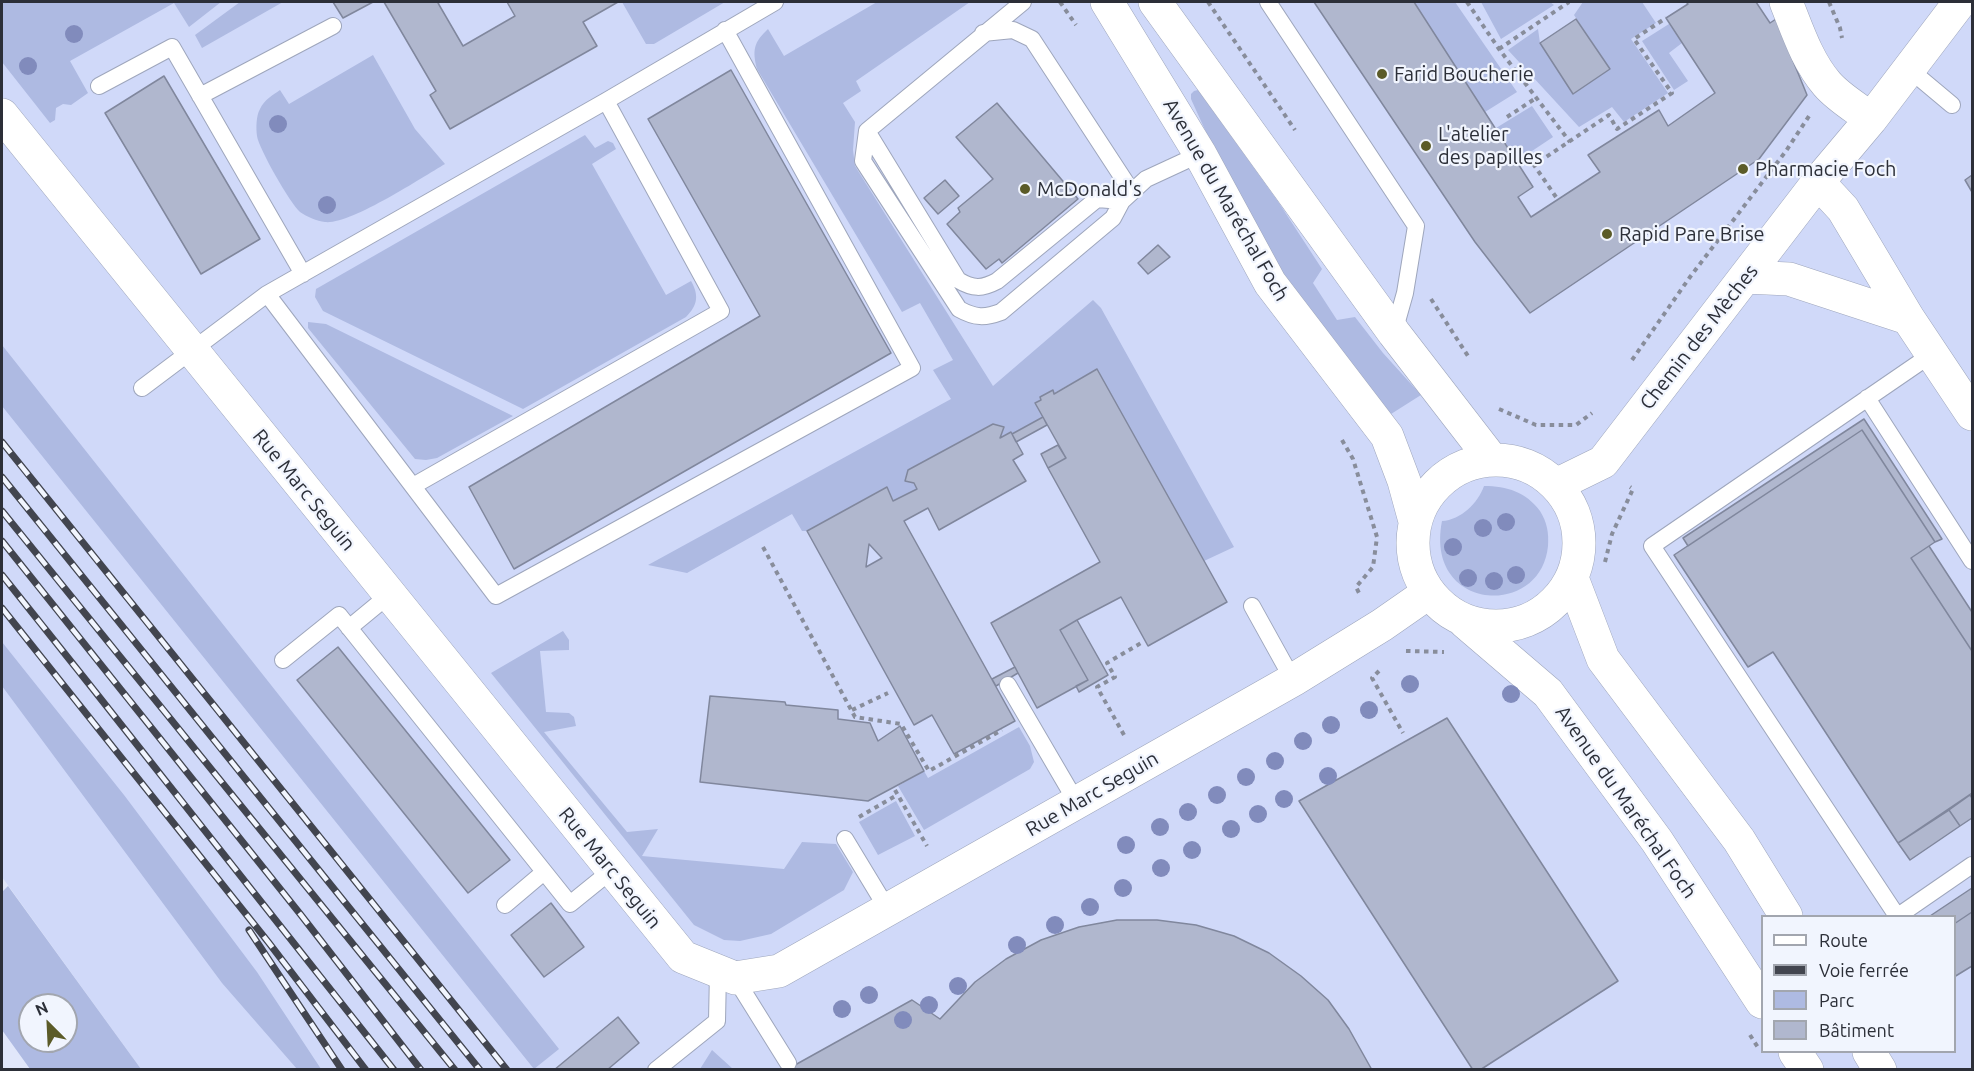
<!DOCTYPE html>
<meta charset="utf-8">
<style>
body{margin:0}
#map{position:relative;width:1974px;height:1071px;overflow:hidden;background:#e1e7fa;font-family:Ubuntu,sans-serif}
canvas{display:block}
.frame{position:absolute;inset:0;border:3px solid #2c2f38;pointer-events:none}
.legend{position:absolute;left:1761px;top:915px;width:195px;height:138px;box-sizing:border-box;background:#f1f5fe;border:2px solid #a2a6af;margin:0;padding:8px 10px;list-style:none;font-size:18px;color:#2c2f38}
.legend li{display:flex;align-items:center;gap:12px;height:30px}
.legend b{width:30px;border:2px solid #a2a6af}
.north{position:absolute;left:18px;top:993px;width:60px;height:60px;box-sizing:border-box;background:#f1f5fe;border:2px solid #a2a6af;border-radius:50%;rotate:336deg;font-size:16px;font-weight:700;line-height:24px;text-align:center;color:#2c2f38}
.north::after{content:'';display:block;margin:auto;width:21px;height:27px;background:#5b5b28;clip-path:polygon(50% 0,100% 100%,50% 72%,0 100%)}
</style>
<div id="map">
<canvas width="1974" height="1071"></canvas>
<div class="frame"></div>
<ul class="legend">
<li><b style="height:8px;background:#fff"></b>Route</li>
<li><b style="height:8px;background:#42454f"></b>Voie ferrée</li>
<li><b style="height:16px;background:#aebae2"></b>Parc</li>
<li><b style="height:16px;background:#b0b7ce"></b>Bâtiment</li>
</ul>
<div class="north">N</div>
</div>
<script>
const ctx = document.querySelector('canvas').getContext('2d');
ctx.lineJoin = 'round';
function fillPath(path, color) { ctx.fillStyle = color; ctx.fill(path, 'evenodd'); }
function strokePath(path, color, width, dash) { ctx.strokeStyle = color; ctx.lineWidth = width; ctx.lineCap = dash ? 'butt' : 'round'; ctx.setLineDash(dash || []); ctx.stroke(path); }
function label(font, color, halo, rows, align = 'center') {
  ctx.font = font + ' Ubuntu,sans-serif'; ctx.lineWidth = 4.5; ctx.setLineDash([]); ctx.textBaseline = 'middle'; ctx.strokeStyle = halo; ctx.fillStyle = color; for (const [text, x, y, turn = 0] of rows) {
    ctx.save(); ctx.translate(x, y); ctx.rotate((+turn || 0) * Math.PI / 180); ctx.textAlign = isNaN(turn) ? turn : align; if (halo) ctx.strokeText(text, 0, 0); ctx.fillText(text, 0, 0); ctx.restore();
  }
}
fillPath(new Path2D(`
 M2,2H1972V1069H141L2,877ZM1762,916H1954V1052H1762Z`), '#d0d9f9');
fillPath(new Path2D(`
 M2,2H221L189,27L174,3L70,61L88,93L71,105L63,104L56,108L55,120L50,123L2,62Z
 M240,2H283L202,48L195,35Z
 M622,2H725L654,44H646Z
 M877,2H970L856,81L861,91L843,103L855,122L853,150L855,166L993,386L1093,300L1101,308L1234,547L1204,561L1097,369L1054,393L1053,391L1040,397L1043,417L1012,434L1011,432L1000,438L992,424L908,470L905,481L914,483L917,489L893,501L886,487L807,531H802L792,514L687,573L648,565L951,399L933,370L953,360L920,303L902,312L757,69C752,50 754,42 768,29L784,56Z
 M1414,2H1455L1517,92L1485,112Z
 M1481,2H1550L1554,5L1501,39Z
 M1583,2H1642L1656,23L1631,39L1668,93L1624,122L1612,107L1579,127L1508,50L1538,29L1540,43L1573,94L1610,69L1574,15Z
 M1669,24L1682,43L1669,53L1688,81L1674,90L1642,41Z
 M373,55L415,129L445,164C421,178 350,225 325,222C317,221 307,217 300,212C290,203 259,149 257,136C256,128 256,116 260,109C264,100 273,95 280,90L289,104Z
 M1198,90L1279,203L1322,269L1313,283L1337,320L1355,317L1383,353L1421,395L1391,414L1280,274L1220,163L1191,99V94L1194,91Z
 M1532,106L1553,137L1517,161L1496,128Z
 M585,135L595,148L608,141L613,143L616,149L592,164L666,295L691,281C699,295 698,305 686,317L523,409L323,311L315,297L316,289Z
 M308,322L326,324L513,416L437,458L426,460L415,459L308,328Z
 M2,345L559,1049L534,1069L2,406Z
 M1484,486C1507,486 1526,492 1540,511C1547,522 1549,533 1548,546C1541,619 1424,612 1442,521C1461,520 1478,503 1484,486Z
 M563,631L569,640V650L540,651L546,712L569,713L574,717L576,726L544,732L627,832L658,829L642,856L784,869L802,842L836,844L853,872L844,890L771,934L740,941L724,940L694,925L491,673Z
 M2,642L124,795L257,972L321,1069H297L222,983L2,686Z
 M1019,727L1030,746L1034,762L1030,769L924,830L898,786L924,771L928,778Z
 M896,801L915,836L878,855L859,822Z
 M8,886L141,1069H30L2,1030V892ZM30,1005H66V1041H30Z
 M712,1050L733,1069H700Z`), '#aebae2');
const building = new Path2D(`
 M333,2H373L343,18Z
 M384,2H440L438,3L463,46L515,16L507,2H618L583,22L597,46L450,129L430,95L436,91Z
 M1314,2H1414L1533,187L1518,197L1531,217L1600,172L1588,155L1659,110L1668,126L1715,93L1666,18L1688,4L1686,2H1756L1770,23L1776,19L1807,95L1759,159L1530,313L1475,242Z
 M1576,19L1610,69L1573,94L1540,43Z
 M731,70L891,353L514,569L469,487L760,316L648,119Z
 M164,76L260,239L201,274L105,113Z
 M997,103L1078,199L1002,263L999,259L986,269L947,224L960,212L958,208L993,179L956,137Z
 M1972,175V192L1965,180Z
 M945,180L959,196L938,214L924,198Z
 M1158,245L1170,257L1148,274L1138,263Z
 M1097,369L1227,602L1148,646L1121,597L1077,620L1060,630L1088,680L1037,708L991,623L1100,562L1048,468L1066,458L1035,403L1041,400L1040,397L1053,390L1054,394Z
 M1043,417L1047,425L1016,442L1012,434Z
 M1864,419L1942,539L1935,542L1862,430L1688,546L1683,538Z
 M993,424L1004,427L1000,438L1011,432L1012,434L1023,454L1013,460L1026,481L939,530L928,508L904,521L1015,721L954,754L932,715L914,725L807,531L887,487L893,501L917,489L914,483L905,481L908,470ZM869,544L882,558L866,567Z
 M1862,430L1935,542L1911,558L1972,651V793L1898,843L1773,652L1748,667L1674,555Z
 M1058,445L1066,458L1048,468L1041,454Z
 M1929,546L1972,612V651L1911,558Z
 M1077,620L1108,675L1079,692L1076,686L1088,680L1060,630Z
 M338,647L510,860L468,893L297,680Z
 M1015,667L1018,673L996,686L992,679Z
 M710,696L785,702L786,705L838,710V719L870,723L878,741L900,726L924,771L868,801L700,782Z
 M1447,718L1618,981L1480,1070H1473L1299,801Z
 M1970,795L1972,798V818L1960,826L1949,810Z
 M1949,810L1960,826L1910,860L1898,843Z
 M1972,888V912L1954,924V916H1930Z
 M551,903L584,947L544,977L511,935Z
 M1972,912V966L1954,977V924Z
 M1117,920H1157L1196,925L1234,936L1269,953L1301,976L1328,1000L1349,1029L1372,1070H786L912,1000L940,1019L975,982L1006,959L1041,940L1079,927Z
 M618,1017L639,1043L607,1070H554Z`);
fillPath(building, '#b0b7ce');
strokePath(building, '#80879d', 1.5);
const lane = new Path2D(`
 M1023,2L867,131L863,161L959,309C975,318 985,318 1001,312L1113,218L1122,201L1146,179L1200,154
 M1268,2L1416,226L1405,293L1394,332
 M983,33L1013,30L1032,39L1132,192
 M1909,69L1952,105
 M99,86L172,47L303,274
 M200,96L333,26
 M867,131L958,280C973,289 982,289 997,281L1097,199L1122,201
 M267,294L496,596L912,368L725,30
 M142,388L267,294L606,101L775,2
 M1867,398L1972,561
 M413,486L721,311L606,101
 M1252,606L1293,680
 M349,628L389,595
 M283,660L339,615L570,904L612,870
 M1008,685L1077,803
 M845,839L888,910
 M505,905L544,872
 M1897,916L1652,546L1932,354
 M1898,916L1972,865
 M735,978L788,1063
 M656,1070L717,1021L718,972`);
const street = new Path2D(`
 M1786,2C1797,29 1807,61 1827,84C1839,98 1857,108 1871,119
 M2,115L683,957L735,978L779,971L1293,680L1382,625L1428,593
 M1818,182L1843,209L1908,318L1972,414
 M1745,277L1789,279L1908,318
 M1556,485L1603,462L1818,182L1871,119L1960,2`);
const primary = new Path2D(`
 M1107,2L1200,154L1270,283L1387,436L1404,481L1415,521
 M1155,2L1394,333L1492,460
 M1413 543a83 83 0 1 1 166 0a83 83 0 1 1-166 0Z
 M1572,578L1603,659L1739,840L1786,916
 M1465,622L1548,693L1657,841L1762,1002
 M1795,1052L1807,1070
 M1869,1052L1880,1070`);
strokePath(lane, '#9ea6bc', 18);
strokePath(street, '#9ea6bc', 34);
strokePath(primary, '#9ea6bc', 34);
strokePath(new Path2D(`
 M1060,2L1076,25
 M1208,2L1295,130
 M1467,2L1499,49L1570,142
 M1829,2L1840,28L1842,38
 M1499,49L1569,2
 M1507,117L1536,98
 M1556,197L1534,165L1609,115L1617,129L1672,93L1634,39L1666,18
 M1431,299L1468,356
 M1632,360L1690,277L1786,151L1809,116
 M1499,409L1536,425H1576L1592,413
 M1342,440L1353,459L1377,537L1373,567L1356,587L1360,595
 M763,547L855,717L901,724L929,771L1002,730
 M1605,562L1612,534L1633,489L1630,487
 M1406,651L1444,652
 M1379,671L1372,678L1403,733
 M852,710L888,693
 M1124,735L1097,687L1115,677L1107,663L1141,643
 M895,790L927,846
 M859,817L897,795
 M1750,1035L1759,1049`), '#888d9b', 4, [4.5, 4.5]);
strokePath(lane, '#fff', 16);
strokePath(street, '#fff', 33);
strokePath(primary, '#fff', 33);
const rail = new Path2D(`
 M2,442L507,1070
 M2,477L480,1070
 M2,511L455,1070
 M2,541L301,915L421,1070
 M2,575L89,684L394,1070
 M2,608L269,943L366,1070
 M249,930L342,1070`);
strokePath(rail, '#42454f', 7);
strokePath(rail, '#f1f5fe', 4.5, [14]);
ctx.fillStyle = '#818bbc';
for (const [x, y] of [
 [74,34],
 [28,66],
 [278,124],
 [327,205],
 [1506,522],
 [1483,528],
 [1453,547],
 [1516,575],
 [1468,578],
 [1494,581],
 [1410,684],
 [1511,694],
 [1369,710],
 [1331,725],
 [1303,741],
 [1275,761],
 [1328,776],
 [1246,777],
 [1217,795],
 [1284,799],
 [1188,812],
 [1258,814],
 [1160,827],
 [1231,829],
 [1126,845],
 [1192,850],
 [1161,868],
 [1123,888],
 [1090,907],
 [1055,925],
 [1017,945],
 [958,986],
 [869,995],
 [929,1005],
 [842,1009],
 [903,1020]
]) { ctx.beginPath(); ctx.arc(x, y, 9, 0, 2 * Math.PI); ctx.fill(); }
for (const [x, y, r, color] of [
 [1382,74,6,"#5b5b28"],
 [1426,146,6,"#5b5b28"],
 [1743,169,6,"#5b5b28"],
 [1025,189,6,"#5b5b28"],
 [1607,234,6,"#5b5b28"]
]) { const dot = new Path2D(); dot.arc(x, y, r, 0, 2 * Math.PI); ctx.fillStyle = color; ctx.fill(dot); strokePath(dot, '#f1f5fe', 2); }
label('20px', '#2c2f38', '#f1f5fe', [
 ["Farid Boucherie",1394,74],
 ["L'atelier",1438,134],
 ["des papilles",1438,157],
 ["Pharmacie Foch",1755,169],
 ["McDonald's",1037,189],
 ["Rapid Pare Brise",1619,234]
], 'left');
label('20px', '#2c2f38', '#f1f5fe', [
 ["Avenue du Maréchal Foch",1226,200,60],
 ["Chemin des Mèches",1699,337,-52],
 ["Rue Marc Seguin",304,490,51],
 ["Rue Marc Seguin",1092,794,-30],
 ["Avenue du Maréchal Foch",1626,802,55],
 ["Rue Marc Seguin",610,868,51]
]);
</script>
